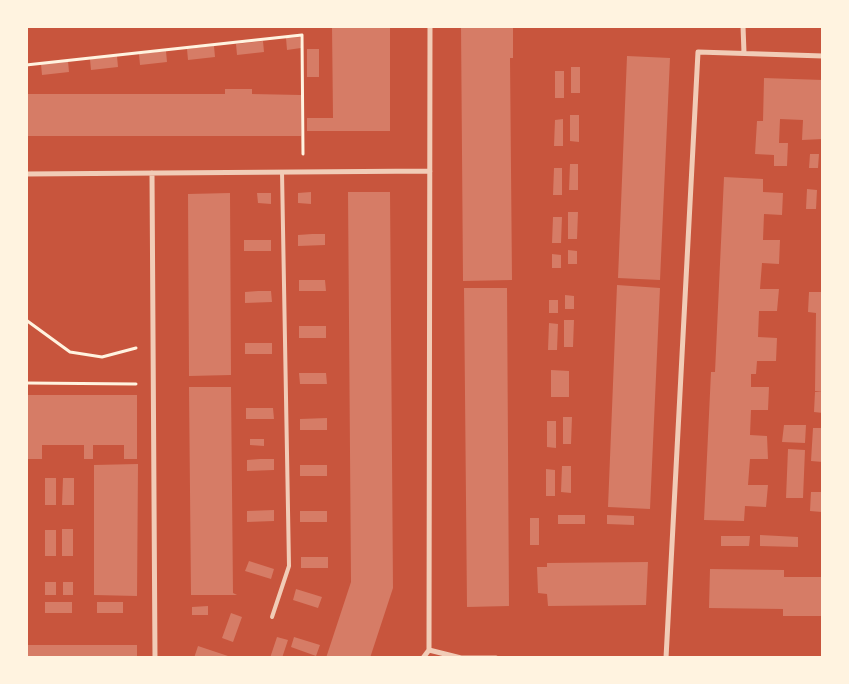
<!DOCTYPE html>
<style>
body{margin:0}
#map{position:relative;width:849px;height:684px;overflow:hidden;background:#c8553d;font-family:"IBM Plex Serif",serif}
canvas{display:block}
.frame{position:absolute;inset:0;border:28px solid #fff3e0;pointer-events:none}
</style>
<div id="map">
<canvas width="849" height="684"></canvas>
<div class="frame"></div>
</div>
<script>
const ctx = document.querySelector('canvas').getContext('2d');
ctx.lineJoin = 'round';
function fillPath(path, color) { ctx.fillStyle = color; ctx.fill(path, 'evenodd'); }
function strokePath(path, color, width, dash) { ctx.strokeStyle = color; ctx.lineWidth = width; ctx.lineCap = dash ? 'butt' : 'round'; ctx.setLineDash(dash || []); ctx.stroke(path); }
fillPath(new Path2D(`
 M332,26H390V131H307V118H333Z
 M461,26H513V58H510L512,280L463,281Z
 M300,37L301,48L287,50L286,38Z
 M263,41L264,52L237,55L236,44Z
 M214,46L215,57L188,60L187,49Z
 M307,49H319V77H307Z
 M166,51L167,62L140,65L139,54Z
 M117,56L118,67L91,70L90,59Z
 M627,56L670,58L660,280L618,278Z
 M68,61L69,72L42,75L41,64Z
 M571,67H580V93H571Z
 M555,71H564V98H555Z
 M764,78L823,80V139L802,140L803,120L780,119L779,143H788L787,166H774V155L755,154L757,121H763Z
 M225,89H252V94L301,95V136H26V94H225Z
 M570,115H579V142L570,141Z
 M563,119V146H554L555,120Z
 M810,154H819L818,168H809Z
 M570,164H578V190H569Z
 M554,168H562V195H553Z
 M724,177L763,179V192L783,193L782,215L764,214L763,240H780L779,264L762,263L760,289H779L777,311H759L758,337L777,338L776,361H757L756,374H751V387H769L768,410H751L750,435L767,436L768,459H750L748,485H768L766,507L745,506L744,521L704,520L711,372H715Z
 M807,189L817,190L816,209H806Z
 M311,192V204L298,203V193Z
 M348,192H390L393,588L370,658H326L351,582Z
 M230,193L231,375L189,376L188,194Z
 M257,193H271V204L258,203Z
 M568,212H578L577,239H568Z
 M553,217H562L561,243H552Z
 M312,234H325V245L298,246V235Z
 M244,240H271V251H244Z
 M568,250L577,251V264H568Z
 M552,254L561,255V268H552Z
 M299,280H325L326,291H299Z
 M617,285L660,288L650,509L608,507Z
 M464,288H507L509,606L467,607Z
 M258,291H271L272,302L245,303V292Z
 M809,292H822L823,392L815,391L816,313L808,312Z
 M565,295L574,296V309H565Z
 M549,300H558V313H549Z
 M564,320H574L573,347H564Z
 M549,323L558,324L557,350H548Z
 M299,326H326V338H299Z
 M245,343H272V354H245Z
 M551,370L569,371V397H551Z
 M299,373H326L327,384H300Z
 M189,387H231L233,593L237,595H191Z
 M815,392H823V413L814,412Z
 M26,395H137V459H124V445H93V459H84V445H42V459H26Z
 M246,408H273L274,419H246Z
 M563,417H572L571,444H563Z
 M327,418V430H300V419Z
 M547,421H556V448L547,447Z
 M784,425H806L805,443L782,442Z
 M813,428H823V462L811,461Z
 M250,439H264V446L250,445Z
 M788,449L805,450L803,498H786Z
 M260,459H274V470L247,471V460Z
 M138,464L137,596L94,595V465Z
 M300,465H327V476H300Z
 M562,466H571V493L561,492Z
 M546,469L555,470V496H546Z
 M45,478H56V505H45Z
 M63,478H74V505H62Z
 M811,492H823L822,512L810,511Z
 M274,510V521L247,522V511Z
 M300,511H327V522H300Z
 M558,515H585V524H558Z
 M607,515L634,516V525L607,524Z
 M530,518H539V545H530Z
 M62,529H73V556H62Z
 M45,530H56V556H45Z
 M760,535L798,537V547L760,546Z
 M721,536H750L749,546H721Z
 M301,557H328V568H301Z
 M249,561L274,569L271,579L245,571Z
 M648,562L646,605L548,606L547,594L538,593L537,567H547V563Z
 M710,569L784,570V577H823V616H783V609L709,608Z
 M45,582H56V595H45Z
 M63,582H73V595H63Z
 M296,589L322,597L318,608L293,600Z
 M45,602H72V613H45Z
 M97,602H123V613H97Z
 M208,606V615H192V607Z
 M231,613L242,617L233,642L222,638Z
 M277,637L288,640L282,658H270Z
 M294,637L320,645L316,656L291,647Z
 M26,645H137V658H26Z
 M198,646L231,657V658H194Z`), '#d67c66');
strokePath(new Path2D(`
 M26,65L302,35L303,154
 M26,320L70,352L102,357L136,348
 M26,383L136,384`), '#fff3e0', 3);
strokePath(new Path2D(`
 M272,617L289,566L282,172`), '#f1ccb7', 4);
strokePath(new Path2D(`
 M743,26L744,53
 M152,173L155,658
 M26,174L430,171
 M429,650L461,658H496
 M423,658L429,650L430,26
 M666,658L698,52L823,56`), '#f1ccb7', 5);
</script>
